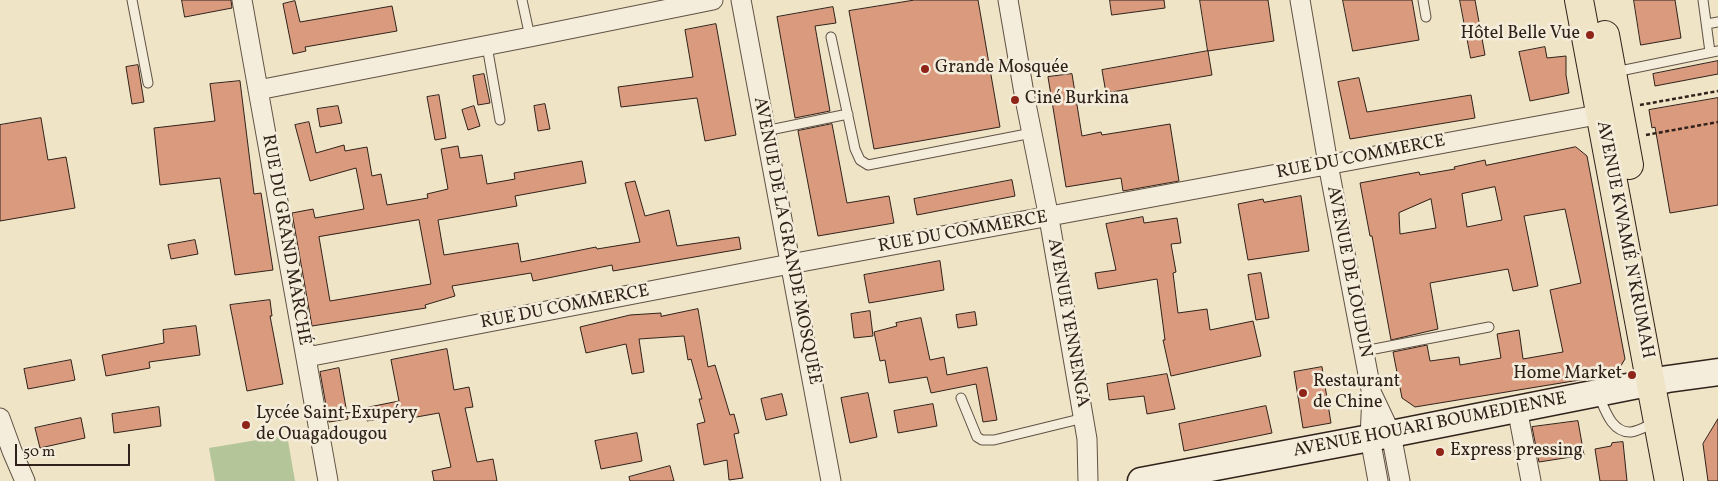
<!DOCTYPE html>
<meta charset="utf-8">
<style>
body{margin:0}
#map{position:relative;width:1718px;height:481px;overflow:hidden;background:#f0e4c7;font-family:Vollkorn,serif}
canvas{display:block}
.scale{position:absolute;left:15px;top:444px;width:115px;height:22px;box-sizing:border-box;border:2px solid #30221a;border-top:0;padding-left:6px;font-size:15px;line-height:18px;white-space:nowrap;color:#30221a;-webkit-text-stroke:4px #f5eddb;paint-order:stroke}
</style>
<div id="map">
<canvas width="1718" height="481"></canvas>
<div class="scale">50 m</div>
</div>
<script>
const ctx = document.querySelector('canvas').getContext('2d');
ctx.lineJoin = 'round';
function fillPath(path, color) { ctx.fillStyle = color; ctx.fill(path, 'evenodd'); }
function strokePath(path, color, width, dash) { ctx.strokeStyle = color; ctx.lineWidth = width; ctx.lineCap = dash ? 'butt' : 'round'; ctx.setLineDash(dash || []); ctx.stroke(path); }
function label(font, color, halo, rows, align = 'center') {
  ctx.font = font + ' Vollkorn,serif'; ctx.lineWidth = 5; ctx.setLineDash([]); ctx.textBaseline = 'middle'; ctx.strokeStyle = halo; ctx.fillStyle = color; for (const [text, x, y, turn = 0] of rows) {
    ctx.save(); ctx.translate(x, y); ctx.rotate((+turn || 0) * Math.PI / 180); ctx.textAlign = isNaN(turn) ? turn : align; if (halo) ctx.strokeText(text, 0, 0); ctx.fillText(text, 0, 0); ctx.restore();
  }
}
fillPath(new Path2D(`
 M287,435L295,481H215L209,448Z`), '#b4c59a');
const building = new Path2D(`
 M182,0H231L232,8L185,17Z
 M915,0H978L1000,127L874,149L849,11Z
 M1110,0H1164L1165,8L1112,15Z
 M1200,0H1268L1274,41L1208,51Z
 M1343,0H1412L1419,40L1353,51Z
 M1460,0H1475L1485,55L1471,58Z
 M1634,0H1675L1681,38L1641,45Z
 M295,1L300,22L392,6L397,31L305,47L306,51L293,54L283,4Z
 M833,7L836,23L815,26L830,111L795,118L777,17Z
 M716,24L736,135L705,141L697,98L621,107L618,87L693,77L685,30Z
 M1545,47L1547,58L1566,56V75L1569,93L1530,101L1519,52Z
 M1208,51L1212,75L1106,93L1102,70Z
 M1718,61V74L1655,86L1653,74Z
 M138,65L144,102L132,104L126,67Z
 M484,74L490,103L478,105L473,76Z
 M1072,74L1082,136L1101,132L1102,135L1170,124L1179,181L1123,191L1121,178L1066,187L1048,77Z
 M1359,78L1367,112L1471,95L1475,118L1350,139L1338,82Z
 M240,81L254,194L261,193L273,270L235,275L220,178L160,185L154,128L215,121L210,84Z
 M439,95L446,138L435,140L427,97Z
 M1718,98V205L1670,213L1655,127L1652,128L1649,110Z
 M545,104L550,129L538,131L534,106Z
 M338,106L342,123L320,127L317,109Z
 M474,106L480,126L468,130L462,110Z
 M41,118L48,160L66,157L75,208L0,221V125Z
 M309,122L316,153L344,145L345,151L367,147L372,176L381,174L387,205L428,198L427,194L448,189L441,149L458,146L460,158L482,155L487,184L515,179L514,173L582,161L586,183L515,196L517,206L438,220L444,255L518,243L521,262L596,247L597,249L640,242L625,183L635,181L645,216L669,210L677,246L739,237L741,249L613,271L612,265L533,281L531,273L452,286L455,296L425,305L426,308L312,326L292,213L313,209L315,218L364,209L356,168L310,181L295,125ZM419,220L431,284L330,301L319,237Z
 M832,124L847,203L889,196L894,223L818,236L798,131Z
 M1576,147L1587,156L1625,359L1616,374L1415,407L1402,398L1393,352L1427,345L1430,361L1459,357L1460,365L1501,358L1497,334L1519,330L1523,359L1563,352L1550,290L1581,283L1565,209L1524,216L1538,286L1513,291L1508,269L1430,283L1438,329L1391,340L1372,236H1370L1360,183L1419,172L1420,175L1455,169L1454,167L1485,160L1486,165ZM1495,187L1502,220L1467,227L1462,194ZM1431,199L1436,228L1400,234L1399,213Z
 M1012,180L1015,196L917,215L914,199Z
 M1301,196L1309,251L1248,260L1238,204L1263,199L1264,202Z
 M1143,217L1144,223L1177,218L1181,243L1171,244L1176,272L1173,273L1178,313L1207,309L1210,330L1253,321L1261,356L1171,376L1163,340H1165L1157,279L1098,289L1095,273L1116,270L1106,224Z
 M195,240L198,254L171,259L168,245Z
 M940,261L944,290L869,303L864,275Z
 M1261,273L1269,318L1256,320L1248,275Z
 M270,300L272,316H270L283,384L247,391L230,305Z
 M698,309L708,367L715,365L730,415L734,414L739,433L734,434L743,478L729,480L727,460L704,465L697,424L705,422L699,399H702L691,359L688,360L684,336L639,339L644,372L632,374L626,344L586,353L580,327L630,315L661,313V316Z
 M870,311L873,336L854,338L851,314Z
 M975,312L977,325L958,328L956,315Z
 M921,318L930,360L944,357L947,375L987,367L997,420L983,422L976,384L931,393L927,377L889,383L885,360L880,361L874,332L897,326L896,323Z
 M196,326L200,355L149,362L150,368L106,376L102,355L164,343L163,330Z
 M447,349L454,390L469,387L473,407L465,408L477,462L493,459L497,481H434L432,471L451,467L439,413L411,418L410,413L367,421L364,408L399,401L391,360Z
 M71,360L75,380L28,389L24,369Z
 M1322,367L1331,423L1303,428L1294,372Z
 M339,368L348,419L329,422L320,372Z
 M1167,374L1175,409L1147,414L1144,396L1109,400L1107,384Z
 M868,393L877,437L850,443L841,398Z
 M782,394L787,415L766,420L761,399Z
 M933,404L937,426L898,433L894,411Z
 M1266,406L1272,433L1184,451L1179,424Z
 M159,407L161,426L114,433L112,414Z
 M81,418L85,438L40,448L35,428Z
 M1718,419V481H1708L1703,444Z
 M1578,421L1584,455L1539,462L1532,427Z
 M637,433L642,461L601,469L595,441Z
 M1623,442L1627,481H1600L1595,449L1611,446L1612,443Z
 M670,466L674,481H630L629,477Z`);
fillPath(building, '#d99a7d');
strokePath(building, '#30221a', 1);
const service = new Path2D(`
 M132,0L148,83
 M522,0L530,37
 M1423,0L1426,17
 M1703,0L1710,52
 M1707,24L1718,22
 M831,37L855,149L860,160L868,165L1032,133
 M487,46L500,120
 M1615,72L1718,51
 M765,131L848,114
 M1364,351L1489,327
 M1599,396C1605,410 1612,433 1631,432C1639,431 1647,426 1654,423
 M961,398L977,437L982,440H994L1084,418`);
const minor = new Path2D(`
 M242,0L328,481
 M741,0L831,481
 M1008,0L1025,99L1049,218L1087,439L1088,481
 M1300,0L1328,164L1372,395L1370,438L1378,481
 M258,90L530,37L713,0
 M307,357L790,264L1613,112
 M1373,396L1391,434L1400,481
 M1517,408L1531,481
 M0,418L12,451L25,481`);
const secondary = new Path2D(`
 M1141,481L1391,434L1668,379L1718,372`);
const primary = new Path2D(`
 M1579,0L1669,481
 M1605,35L1629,165`);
strokePath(service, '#605245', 11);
strokePath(minor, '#605245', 21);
strokePath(secondary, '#30221a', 29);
strokePath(primary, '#30221a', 30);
strokePath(new Path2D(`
 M1640,105L1718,91
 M1646,135L1718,122`), '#30221a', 2.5, [4, 2.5]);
strokePath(service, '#f5eddb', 9);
strokePath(minor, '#f5eddb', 19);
strokePath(secondary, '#f5eddb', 26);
strokePath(primary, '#f0e4c7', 28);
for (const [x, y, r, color] of [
 [1590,35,5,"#8f2418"],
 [925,69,5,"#8f2418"],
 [1015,100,5,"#8f2418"],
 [1632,375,5,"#8f2418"],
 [1303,393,5,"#8f2418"],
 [246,425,5,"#8f2418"],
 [1440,452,5,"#8f2418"]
]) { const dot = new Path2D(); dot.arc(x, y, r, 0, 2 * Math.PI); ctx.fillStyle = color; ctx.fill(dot); strokePath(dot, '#f5eddb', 2); }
label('18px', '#30221a', '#f5eddb', [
 ["Hôtel Belle Vue",1580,35,"right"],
 ["Grande Mosquée",935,69],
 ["Ciné Burkina",1025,100],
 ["Home Market",1622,375,"right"],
 ["Restaurant",1313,383],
 ["de Chine",1313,404],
 ["Lycée Saint-Exupéry",256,415],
 ["de Ouagadougou",256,436],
 ["Express pressing",1450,452]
], 'left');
label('18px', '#30221a', '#f5eddb', [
 ["RUE DU COMMERCE",1361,158,-11],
 ["RUE DU COMMERCE",963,233,-10],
 ["RUE DU GRAND MARCHÉ",285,240,80],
 ["AVENUE KWAMÉ N'KRUMAH",1624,240,79],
 ["AVENUE DE LA GRANDE MOSQUÉE",786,241,79],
 ["AVENUE DE LOUDUN",1348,272,79],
 ["RUE DU COMMERCE",565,308,-11],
 ["AVENUE YENNENGA",1067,323,80],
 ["AVENUE HOUARI BOUMEDIENNE",1430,426,-11]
]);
</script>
